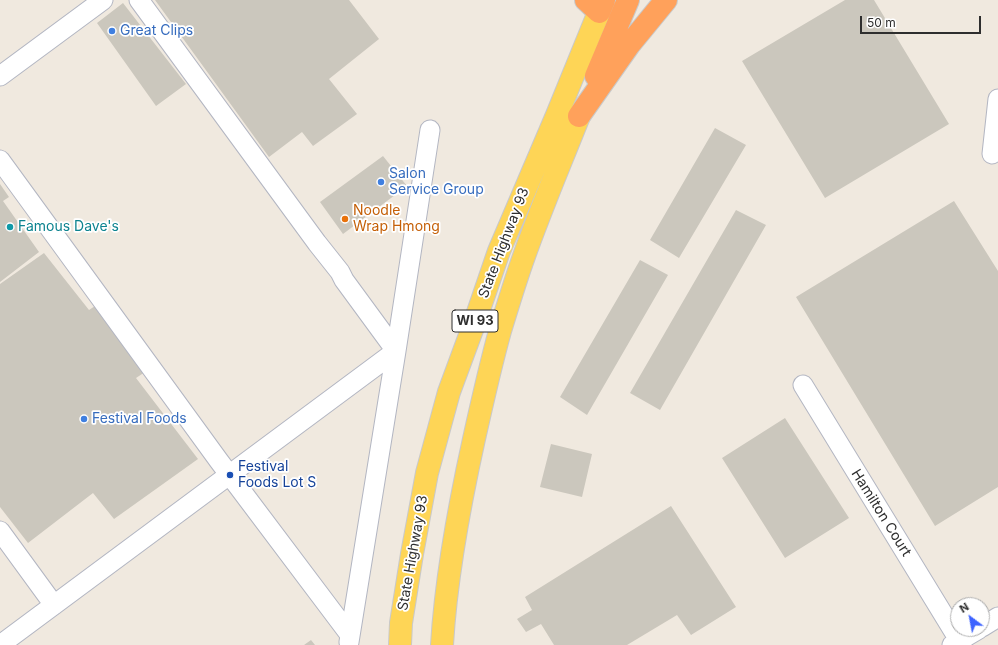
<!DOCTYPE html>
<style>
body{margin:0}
#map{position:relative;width:998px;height:645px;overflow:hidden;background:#f0e9df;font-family:Inter,sans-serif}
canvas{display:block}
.north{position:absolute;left:950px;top:597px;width:40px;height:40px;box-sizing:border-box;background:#fff;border:1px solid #ababab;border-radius:50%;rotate:328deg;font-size:11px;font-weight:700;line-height:16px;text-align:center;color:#2e2e2e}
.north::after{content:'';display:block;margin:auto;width:14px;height:18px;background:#3d63ff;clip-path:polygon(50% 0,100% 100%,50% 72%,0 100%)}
.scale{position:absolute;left:860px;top:16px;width:121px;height:18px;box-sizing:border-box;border:2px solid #2e2e2e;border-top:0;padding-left:5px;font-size:12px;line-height:14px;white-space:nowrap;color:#2e2e2e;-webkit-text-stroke:3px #fff;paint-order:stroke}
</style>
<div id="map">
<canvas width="998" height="645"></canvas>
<div class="north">N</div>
<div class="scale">50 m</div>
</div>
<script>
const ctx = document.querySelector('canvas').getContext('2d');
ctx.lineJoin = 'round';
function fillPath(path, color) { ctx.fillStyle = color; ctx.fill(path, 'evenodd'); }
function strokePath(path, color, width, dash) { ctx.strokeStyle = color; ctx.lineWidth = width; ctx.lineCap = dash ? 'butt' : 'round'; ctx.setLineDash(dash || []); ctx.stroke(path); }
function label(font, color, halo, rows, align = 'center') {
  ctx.font = font + ' Inter,sans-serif'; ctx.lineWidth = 3.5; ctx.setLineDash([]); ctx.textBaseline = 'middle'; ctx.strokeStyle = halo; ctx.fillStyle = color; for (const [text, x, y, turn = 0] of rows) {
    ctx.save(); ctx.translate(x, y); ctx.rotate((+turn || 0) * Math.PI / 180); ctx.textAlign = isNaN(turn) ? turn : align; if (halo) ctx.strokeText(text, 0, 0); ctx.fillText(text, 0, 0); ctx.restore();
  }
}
fillPath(new Path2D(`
 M155,0H349L379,39L329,79L357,114L313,146L302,132L269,157Z
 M845,0H874L949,124L825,198L742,61Z
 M123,3L186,84L156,106L97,23Z
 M715,128L746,145L679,258L650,240Z
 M383,156L407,186L343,234L320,202Z
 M0,184L9,197L3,201L39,252L0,282Z
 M954,201L998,271V487L935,526L796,297Z
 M736,210L766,225L660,410L630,393Z
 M44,253L89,310L95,306L145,372L136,378L198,459L114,519L93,493L28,543L0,507V284Z
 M640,260L668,275L587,415L560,397Z
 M785,418L849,518L785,558L722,458Z
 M551,444L592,454L582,497L540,487Z
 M671,506L736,607L691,635L677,615L627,645H554L541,624L526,632L517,619L532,610L525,597Z
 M311,640L315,645H304Z`), '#cbc7bd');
const minor = new Path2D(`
 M139,0L317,243L340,272L344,280L396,351
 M0,76L103,0
 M992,154L998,99
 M0,160L219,461L350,635
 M803,385L962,645
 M0,531L54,605
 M982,627L998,617
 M349,642L396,351L430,130
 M0,645L396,351
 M952,645L979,629`);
const major = new Path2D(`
 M400,645L401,623L412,554L427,473L449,392L473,327L499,251L557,115L599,12
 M442,645C446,576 459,507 474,439C482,403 490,367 500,331C507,308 514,285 522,262C539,213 560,164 579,116`);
const highway = new Path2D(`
 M586,0L599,12L604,0
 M596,76L628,0
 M579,116L629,45L666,0`);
strokePath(minor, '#b3b6c2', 21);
strokePath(major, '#c9c9c9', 24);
strokePath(highway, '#c9c9c9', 24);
strokePath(minor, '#fff', 19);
strokePath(major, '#fed556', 22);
strokePath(highway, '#ffa15b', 22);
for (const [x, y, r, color] of [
 [112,31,4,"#3f7fe0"],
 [381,182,4,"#3f7fe0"],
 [345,219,4,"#e8710a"],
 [10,227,4,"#0f9aa8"],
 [84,419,4,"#3f7fe0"],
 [230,475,4,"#1a4fb4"]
]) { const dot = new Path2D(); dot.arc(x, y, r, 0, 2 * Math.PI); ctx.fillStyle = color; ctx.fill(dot); strokePath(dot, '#fff', 1.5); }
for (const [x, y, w] of [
 [475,321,46]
]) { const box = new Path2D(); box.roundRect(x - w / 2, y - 11, w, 22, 3); ctx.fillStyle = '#fff'; ctx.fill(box); strokePath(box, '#2e2e2e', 1); }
label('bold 13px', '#2e2e2e', null, [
 ["WI 93",475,321]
]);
label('14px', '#366cbe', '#fff', [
 ["Great Clips",120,31],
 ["Salon",389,174],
 ["Service Group",389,190],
 ["Festival Foods",92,419]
], 'left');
label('14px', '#c56008', '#fff', [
 ["Noodle",353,211],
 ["Wrap Hmong",353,227]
], 'left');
label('14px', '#0d838f', '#fff', [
 ["Famous Dave's",18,227]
], 'left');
label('14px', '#2e2e2e', '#fff', [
 ["State Highway 93",504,243,-69],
 ["Hamilton Court",881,513,58],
 ["State Highway 93",413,553,-80]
]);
label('14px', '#164399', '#fff', [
 ["Festival",238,467],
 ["Foods Lot S",238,483]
], 'left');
</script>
